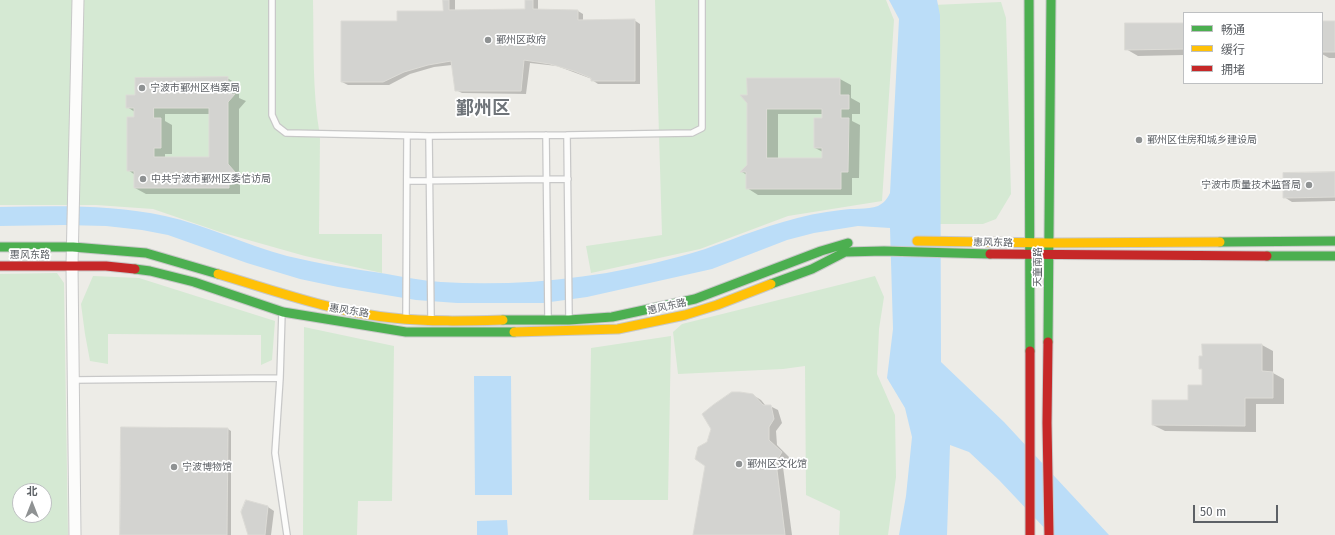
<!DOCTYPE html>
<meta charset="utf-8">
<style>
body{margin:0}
#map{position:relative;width:1335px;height:535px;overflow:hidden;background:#edece7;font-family:"Fira Sans","Noto Sans SC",sans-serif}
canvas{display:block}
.legend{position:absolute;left:1183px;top:12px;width:140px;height:72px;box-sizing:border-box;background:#fff;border:1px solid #bec0c2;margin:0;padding:5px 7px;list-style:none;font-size:12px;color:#5d6166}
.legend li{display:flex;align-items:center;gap:8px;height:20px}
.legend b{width:20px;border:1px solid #bec0c2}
.north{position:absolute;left:12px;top:483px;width:40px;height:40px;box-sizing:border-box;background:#fff;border:1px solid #bec0c2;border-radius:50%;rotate:0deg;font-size:11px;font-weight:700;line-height:16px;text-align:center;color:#5d6166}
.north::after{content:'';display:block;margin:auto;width:14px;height:18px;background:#8f9293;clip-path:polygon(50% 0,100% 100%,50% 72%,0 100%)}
.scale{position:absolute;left:1193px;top:505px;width:85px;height:18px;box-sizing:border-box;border:2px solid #5d6166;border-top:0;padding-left:5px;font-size:12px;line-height:14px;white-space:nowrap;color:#5d6166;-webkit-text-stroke:3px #fff;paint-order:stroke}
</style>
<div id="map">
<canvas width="1335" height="535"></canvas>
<ul class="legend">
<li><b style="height:5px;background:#4caf50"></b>畅通</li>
<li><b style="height:5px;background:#ffc107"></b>缓行</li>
<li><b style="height:5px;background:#c62828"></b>拥堵</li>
</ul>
<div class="north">北</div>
<div class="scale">50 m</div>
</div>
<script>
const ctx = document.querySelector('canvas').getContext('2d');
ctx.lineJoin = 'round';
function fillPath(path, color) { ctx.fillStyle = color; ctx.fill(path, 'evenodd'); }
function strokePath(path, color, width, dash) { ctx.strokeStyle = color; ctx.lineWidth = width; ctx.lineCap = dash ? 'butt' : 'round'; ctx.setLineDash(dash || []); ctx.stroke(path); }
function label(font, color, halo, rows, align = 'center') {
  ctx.font = font + ' "Fira Sans","Noto Sans SC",sans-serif'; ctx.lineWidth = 3.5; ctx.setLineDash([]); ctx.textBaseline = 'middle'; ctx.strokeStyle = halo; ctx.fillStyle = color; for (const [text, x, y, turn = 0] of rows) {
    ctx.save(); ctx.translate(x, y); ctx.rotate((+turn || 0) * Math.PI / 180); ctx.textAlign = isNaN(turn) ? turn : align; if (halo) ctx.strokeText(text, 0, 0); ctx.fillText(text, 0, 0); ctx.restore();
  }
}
fillPath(new Path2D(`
 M0,0H313C314,45 312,91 320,136L319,234H382V273L305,256L220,232L153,209L96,205H0Z
 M655,0H886L894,20L882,201L788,216L700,249L591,273L586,246L662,235Z
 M1001,2L1006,18L1011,194L996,219L983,224H940L933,5Z
 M57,273L64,283L68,535H0V274ZM20,491H44V515H20Z
 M93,276L139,278L275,321L272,360L261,365V335L108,334V364L90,361L85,334L81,304Z
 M875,276L884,297L879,329L877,374L895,415L896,477L888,535H839L840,511L806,495L805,366L783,369L678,374L673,332L682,324Z
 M304,327L394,346L392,501H358L357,535H303Z
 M671,336L668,500H589L591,348Z`), '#d5e9d3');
fillPath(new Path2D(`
 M889,0H937L940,15L941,362L1004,422L1109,535H1051L999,480L969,452L950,445L947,535H899L906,496L912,437L905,408L887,378L893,329L890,228L858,226L814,233L787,240L712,269L587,297L543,303H457L416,300L338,287L300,279L247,263L168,235L142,230L106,226L64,225L0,226V207C55,206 111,204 165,216C206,225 246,245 287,256C320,264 354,269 387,274C405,277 423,281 441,282C520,287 602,278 678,257C714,248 747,232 783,222C802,216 822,212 841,210C852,208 867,210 878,206C884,203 887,199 890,193L899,19Z
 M474,376H511L512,495H475Z
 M507,520L508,535H477V521Z`), '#bbddf8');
fillPath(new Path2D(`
 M444,0H455V11L526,10V0H538V10L578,11L583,14V21L634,20L640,24V84H598L592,80V79L557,66L530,63L526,94L462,93L456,90L452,65L434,67L410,74L389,85H348L342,82L398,22L444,12Z
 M1322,22H1335V58H1329L1322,54Z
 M1184,24V55L1138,56L1126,49Z
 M227,78L239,85V98L246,101L239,109V171L245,178H240V194H146L135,188V175L128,170L135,112L127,107L136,96ZM165,114H210V158H165V154H172V125L165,121Z
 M748,79H840L851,85V98L860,103V114H852V121L860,125L859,178H852V195H758L747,188V175L742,172L748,165ZM778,114H823V119L815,148L823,152V159H778Z
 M1335,174V201L1292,202L1284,197Z
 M1262,345L1273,351V373L1284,379V404H1256V432L1165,431L1153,425L1189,401L1203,386V370L1200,368Z
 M753,395L761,400L766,406H770L778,410L782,423L776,431L777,445L790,458L783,467L792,535H694L707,465L708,443Z
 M228,429L231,431V535H121Z
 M247,501L268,507L274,511L271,535H249Z`), '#0003');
const building = new Path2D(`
 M443,0H449V10L525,9V0H533V9L578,10V20L635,19V81H591V78L574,71L550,64L524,60L521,91H455L451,61L428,65L404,72L383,82H341V21H397V11H443Z
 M1322,21H1335V52H1322Z
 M1125,23H1184V49L1125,50Z
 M228,77V94H235L228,102V164L235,172H229V188H134V171H127V117H134V108H126V95H135V78ZM154,108H209V157H154V148H161V118H154Z
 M747,78H840V95H849V109H841V118H849L848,172H841V189H746V172H740L747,165V103L740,95H747ZM767,109H822V118H814V148H822V158H767Z
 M1335,172V197L1283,198V173Z
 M1202,344H1262V371L1273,372V398H1245V426L1152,425V400H1188V385H1202V369H1199V356H1202Z
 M732,392H740L753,394L763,405H771L774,419L769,427V440L782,452L776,462L785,535H693L705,466L695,459L698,447L707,442L711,429L702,414L713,405Z
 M121,427L228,428L227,535H120Z
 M246,500L268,506L265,535H248L241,512Z`);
fillPath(building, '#d3d3d0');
strokePath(building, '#dcdbd6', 1);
const lane = new Path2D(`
 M272,0V115L277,126L286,133L429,136L567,135L569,319
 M546,135L548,318
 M567,135L692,133L702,128V0
 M429,136L431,319
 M407,181L568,179
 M282,312L280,378L275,453L287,535
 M406,317L407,136
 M73,380L280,378`);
const street = new Path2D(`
 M75,535L72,265L78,0`);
const fast = new Path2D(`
 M1029,0L1030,351
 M1220,242L1335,241
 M0,247H73L146,253L218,274
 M1267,256H1335
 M135,269L150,271L194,282L283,312L406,332H514
 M771,284L812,269L845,252L884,251L990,254
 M503,320H569L612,317L695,299L821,251L848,243
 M1048,342L1051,0`);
const slow = new Path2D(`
 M917,241L1049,243L1220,242
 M218,274C276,291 333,312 393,318C430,322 466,321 503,320
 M514,332L618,329L685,315L717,305L771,284`);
const jam = new Path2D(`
 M990,254L1267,256
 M0,266H106L135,269
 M1048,342L1047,423L1049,535
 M1030,351V535`);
strokePath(lane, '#c8c8c8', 8);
strokePath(street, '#c8c8c8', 13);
strokePath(fast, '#c8c8c8', 11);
strokePath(slow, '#c8c8c8', 11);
strokePath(jam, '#c8c8c8', 11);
strokePath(lane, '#fcfcfb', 5.5);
strokePath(street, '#fcfcfb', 11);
strokePath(fast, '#4caf50', 9);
strokePath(slow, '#ffc107', 9);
strokePath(jam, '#c62828', 9);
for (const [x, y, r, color] of [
 [488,40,4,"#8f9293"],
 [142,88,4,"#8f9293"],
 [1139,140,4,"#8f9293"],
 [143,179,4,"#8f9293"],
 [1309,185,4,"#8f9293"],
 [739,464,4,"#8f9293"],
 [174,467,4,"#8f9293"]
]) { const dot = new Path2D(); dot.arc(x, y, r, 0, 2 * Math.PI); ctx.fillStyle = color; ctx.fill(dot); strokePath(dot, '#fff', 1.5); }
label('10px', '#5d6166', '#fff', [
 ["鄞州区政府",496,40],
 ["宁波市鄞州区档案局",150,88],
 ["鄞州区住房和城乡建设局",1147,140],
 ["中共宁波市鄞州区委信访局",151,179],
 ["宁波市质量技术监督局",1301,185,"right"],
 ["鄞州区文化馆",747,464],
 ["宁波博物馆",182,467]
], 'left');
label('10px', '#5d6166', '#fff', [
 ["惠风东路",993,243,1],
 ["惠风东路",30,255],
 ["天童南路",1038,267,-90],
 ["惠风东路",667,307,-13],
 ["惠风东路",349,311,9]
]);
label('bold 18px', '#6e7378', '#fff', [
 ["鄞州区",483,109]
]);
</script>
